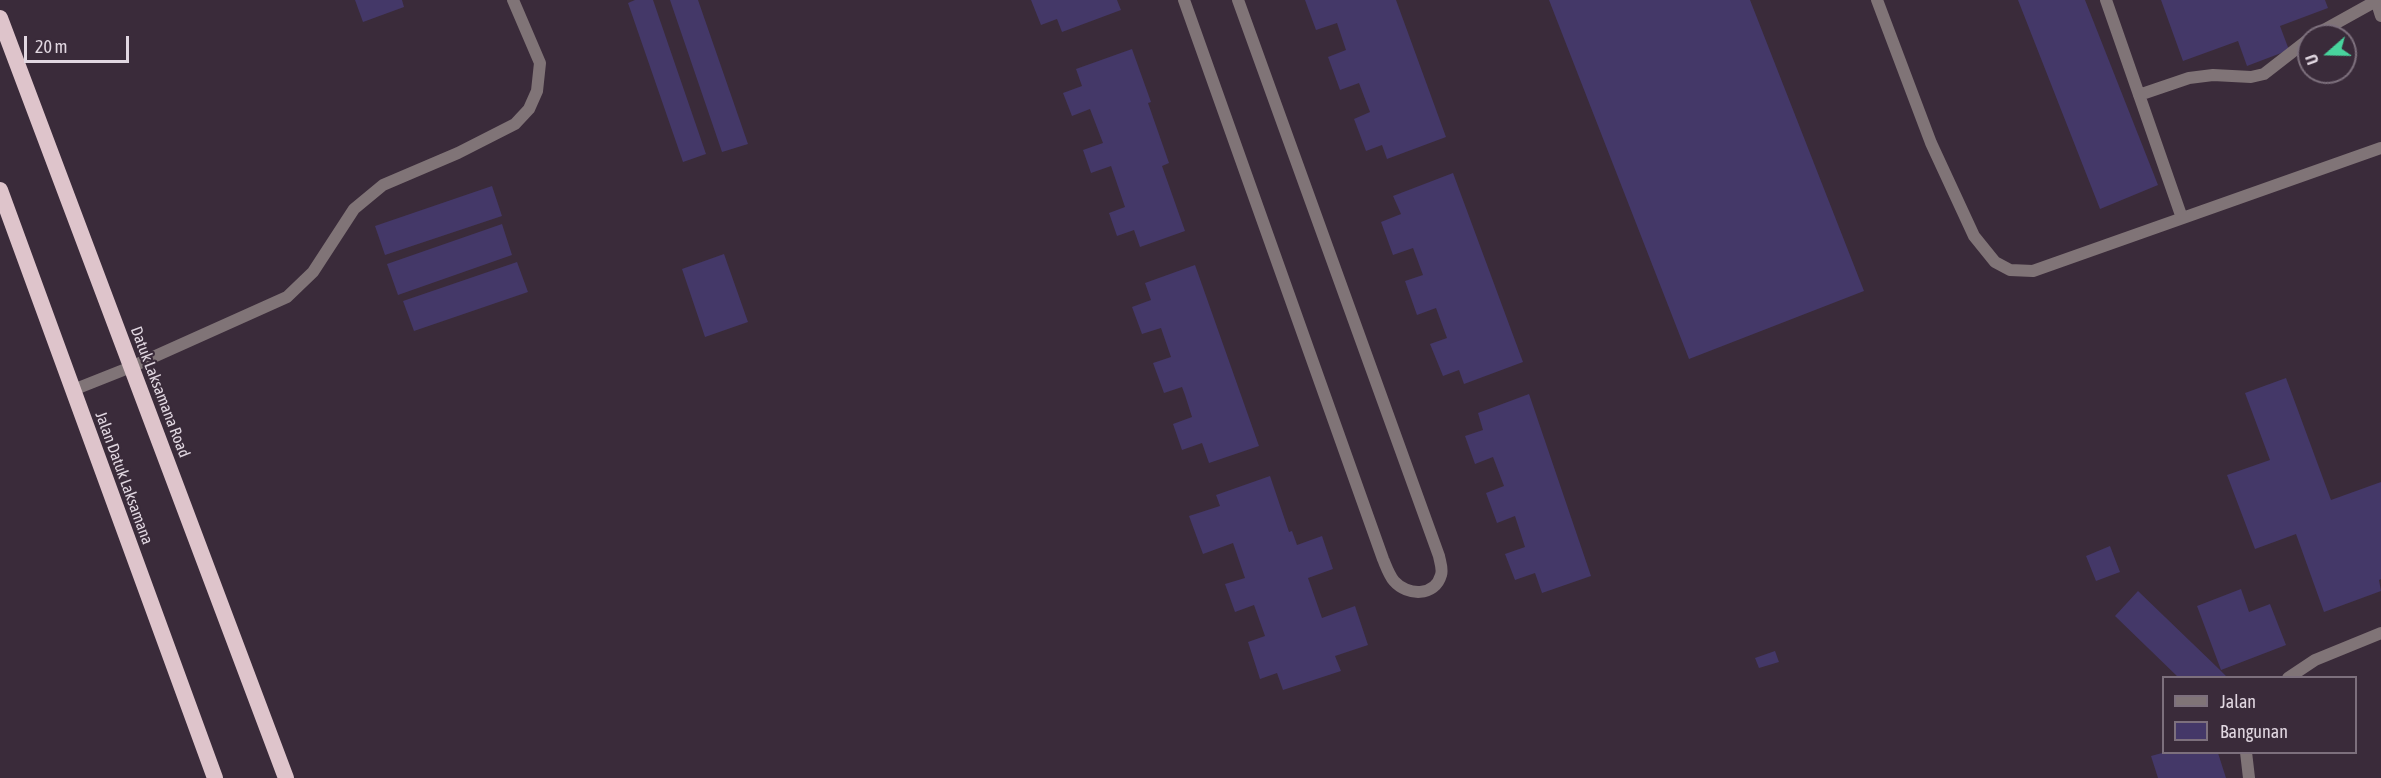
<!DOCTYPE html>
<style>
body{margin:0}
#map{position:relative;width:2381px;height:778px;overflow:hidden;background:#3a2b3a;font-family:"Asap Condensed",sans-serif}
canvas{display:block}
.legend{position:absolute;left:2162px;top:676px;width:195px;height:78px;box-sizing:border-box;background:#3a2b3a;border:2px solid #7d707d;margin:0;padding:8px 10px;list-style:none;font-size:18px;color:#e1d7e1}
.legend li{display:flex;align-items:center;gap:12px;height:30px}
.legend b{width:30px;border:2px solid #7d707d}
.north{position:absolute;left:2297px;top:24px;width:60px;height:60px;box-sizing:border-box;background:#3a2b3a;border:2px solid #7d707d;border-radius:50%;rotate:250deg;font-size:16px;font-weight:700;line-height:24px;text-align:center;color:#e1d7e1}
.north::after{content:'';display:block;margin:auto;width:21px;height:27px;background:#48d49d;clip-path:polygon(50% 0,100% 100%,50% 72%,0 100%)}
.scale{position:absolute;left:24px;top:36px;width:105px;height:27px;box-sizing:border-box;border:3px solid #e1d7e1;border-top:0;padding-left:8px;font-size:18px;line-height:21px;white-space:nowrap;color:#e1d7e1;-webkit-text-stroke:4px #3a2b3a;paint-order:stroke}
</style>
<div id="map">
<canvas width="2381" height="778"></canvas>
<ul class="legend">
<li><b style="height:8px;background:#807477"></b>Jalan</li>
<li><b style="height:16px;background:#443868"></b>Bangunan</li>
</ul>
<div class="north">U</div>
<div class="scale">20 m</div>
</div>
<script>
const ctx = document.querySelector('canvas').getContext('2d');
ctx.lineJoin = 'round';
function fillPath(path, color) { ctx.fillStyle = color; ctx.fill(path, 'evenodd'); }
function strokePath(path, color, width, dash) { ctx.strokeStyle = color; ctx.lineWidth = width; ctx.lineCap = dash ? 'butt' : 'round'; ctx.setLineDash(dash || []); ctx.stroke(path); }
function label(font, color, halo, rows, align = 'center') {
  ctx.font = font + ' "Asap Condensed",sans-serif'; ctx.lineWidth = 4.5; ctx.setLineDash([]); ctx.textBaseline = 'middle'; ctx.strokeStyle = halo; ctx.fillStyle = color; for (const [text, x, y, turn = 0] of rows) {
    ctx.save(); ctx.translate(x, y); ctx.rotate((+turn || 0) * Math.PI / 180); ctx.textAlign = isNaN(turn) ? turn : align; if (halo) ctx.strokeText(text, 0, 0); ctx.fillText(text, 0, 0); ctx.restore();
  }
}
fillPath(new Path2D(`
 M355,0H402L404,7L363,22Z
 M635,0H653L706,154L683,162L628,3Z
 M670,0H698L748,144L722,152Z
 M1031,0H1117L1121,10L1062,32L1057,19L1041,25Z
 M1305,0H1396L1446,137L1387,159L1382,145L1366,151L1354,119L1370,112L1359,83L1340,90L1328,57L1346,50L1337,23L1316,30Z
 M1549,0H1750L1864,291L1689,359Z
 M2018,0H2085L2158,185L2100,209Z
 M2161,0H2325L2328,8L2280,26L2289,50L2247,66L2238,41L2183,61Z
 M1132,49L1151,102L1148,103L1169,163L1162,166L1185,231L1140,247L1134,230L1117,236L1109,213L1125,207L1111,166L1091,173L1083,150L1103,143L1090,109L1072,116L1063,93L1082,86L1076,69Z
 M1453,173L1523,362L1464,384L1459,370L1443,376L1430,344L1447,338L1436,308L1417,315L1405,281L1423,275L1413,248L1393,255L1381,222L1401,214L1393,196Z
 M492,186L502,216L385,255L375,226Z
 M502,224L512,255L398,295L387,264Z
 M724,254L748,322L705,337L682,269Z
 M517,262L528,292L414,331L403,301Z
 M1195,265L1259,446L1209,463L1202,443L1182,450L1173,424L1192,417L1185,395L1182,387L1164,393L1153,363L1171,357L1161,328L1142,334L1132,307L1151,300L1145,283Z
 M2286,378L2331,500L2381,482V579L2379,580L2381,591L2324,612L2296,534L2255,549L2227,475L2270,460L2245,393Z
 M1529,394L1591,576L1542,593L1535,573L1515,580L1505,554L1525,547L1515,516L1497,523L1486,493L1504,486L1493,457L1475,464L1465,436L1483,430L1478,413Z
 M1270,476L1289,532L1292,531L1297,545L1322,536L1333,569L1308,578L1322,618L1355,606L1368,645L1335,656L1341,671L1283,690L1277,673L1260,679L1248,642L1265,636L1254,605L1235,612L1225,584L1245,578L1233,543L1203,554L1189,516L1220,506L1216,495Z
 M2110,546L2120,572L2096,581L2086,556Z
 M2241,589L2249,612L2270,604L2286,645L2221,670L2197,606Z
 M2138,591L2219,669L2228,678H2179L2115,616Z
 M1775,651L1779,662L1759,668L1755,658Z
 M2162,753H2218L2226,778H2158L2151,756Z`), '#443868');
strokePath(new Path2D(`
 M1877,0L1931,143L1974,236L1995,262L2010,270L2033,271L2381,148
 M2106,0L2182,218
 M2376,0L2381,16
 M2313,36L2376,1
 M2139,95L2189,78L2213,75L2251,77L2264,74L2309,39
 M73,390L131,367L287,297L313,272L354,209L383,185L458,153L515,124L529,109L537,91L540,63L513,0`), '#807477', 12);
strokePath(new Path2D(`
 M1184,0L1383,559C1386,566 1389,575 1394,581C1407,596 1435,597 1441,575C1443,569 1440,562 1439,556L1238,0
 M2288,678L2315,660L2381,633
 M2246,752L2249,778`), '#807477', 12);
strokePath(new Path2D(`
 M0,18L286,778
 M0,190L215,778`), '#dec4cb', 16);
label('16px', '#e1d7e1', '#3a2b3a', [
 ["Datuk Laksamana Road",160,392,69],
 ["Jalan Datuk Laksamana",124,478,70]
]);
</script>
